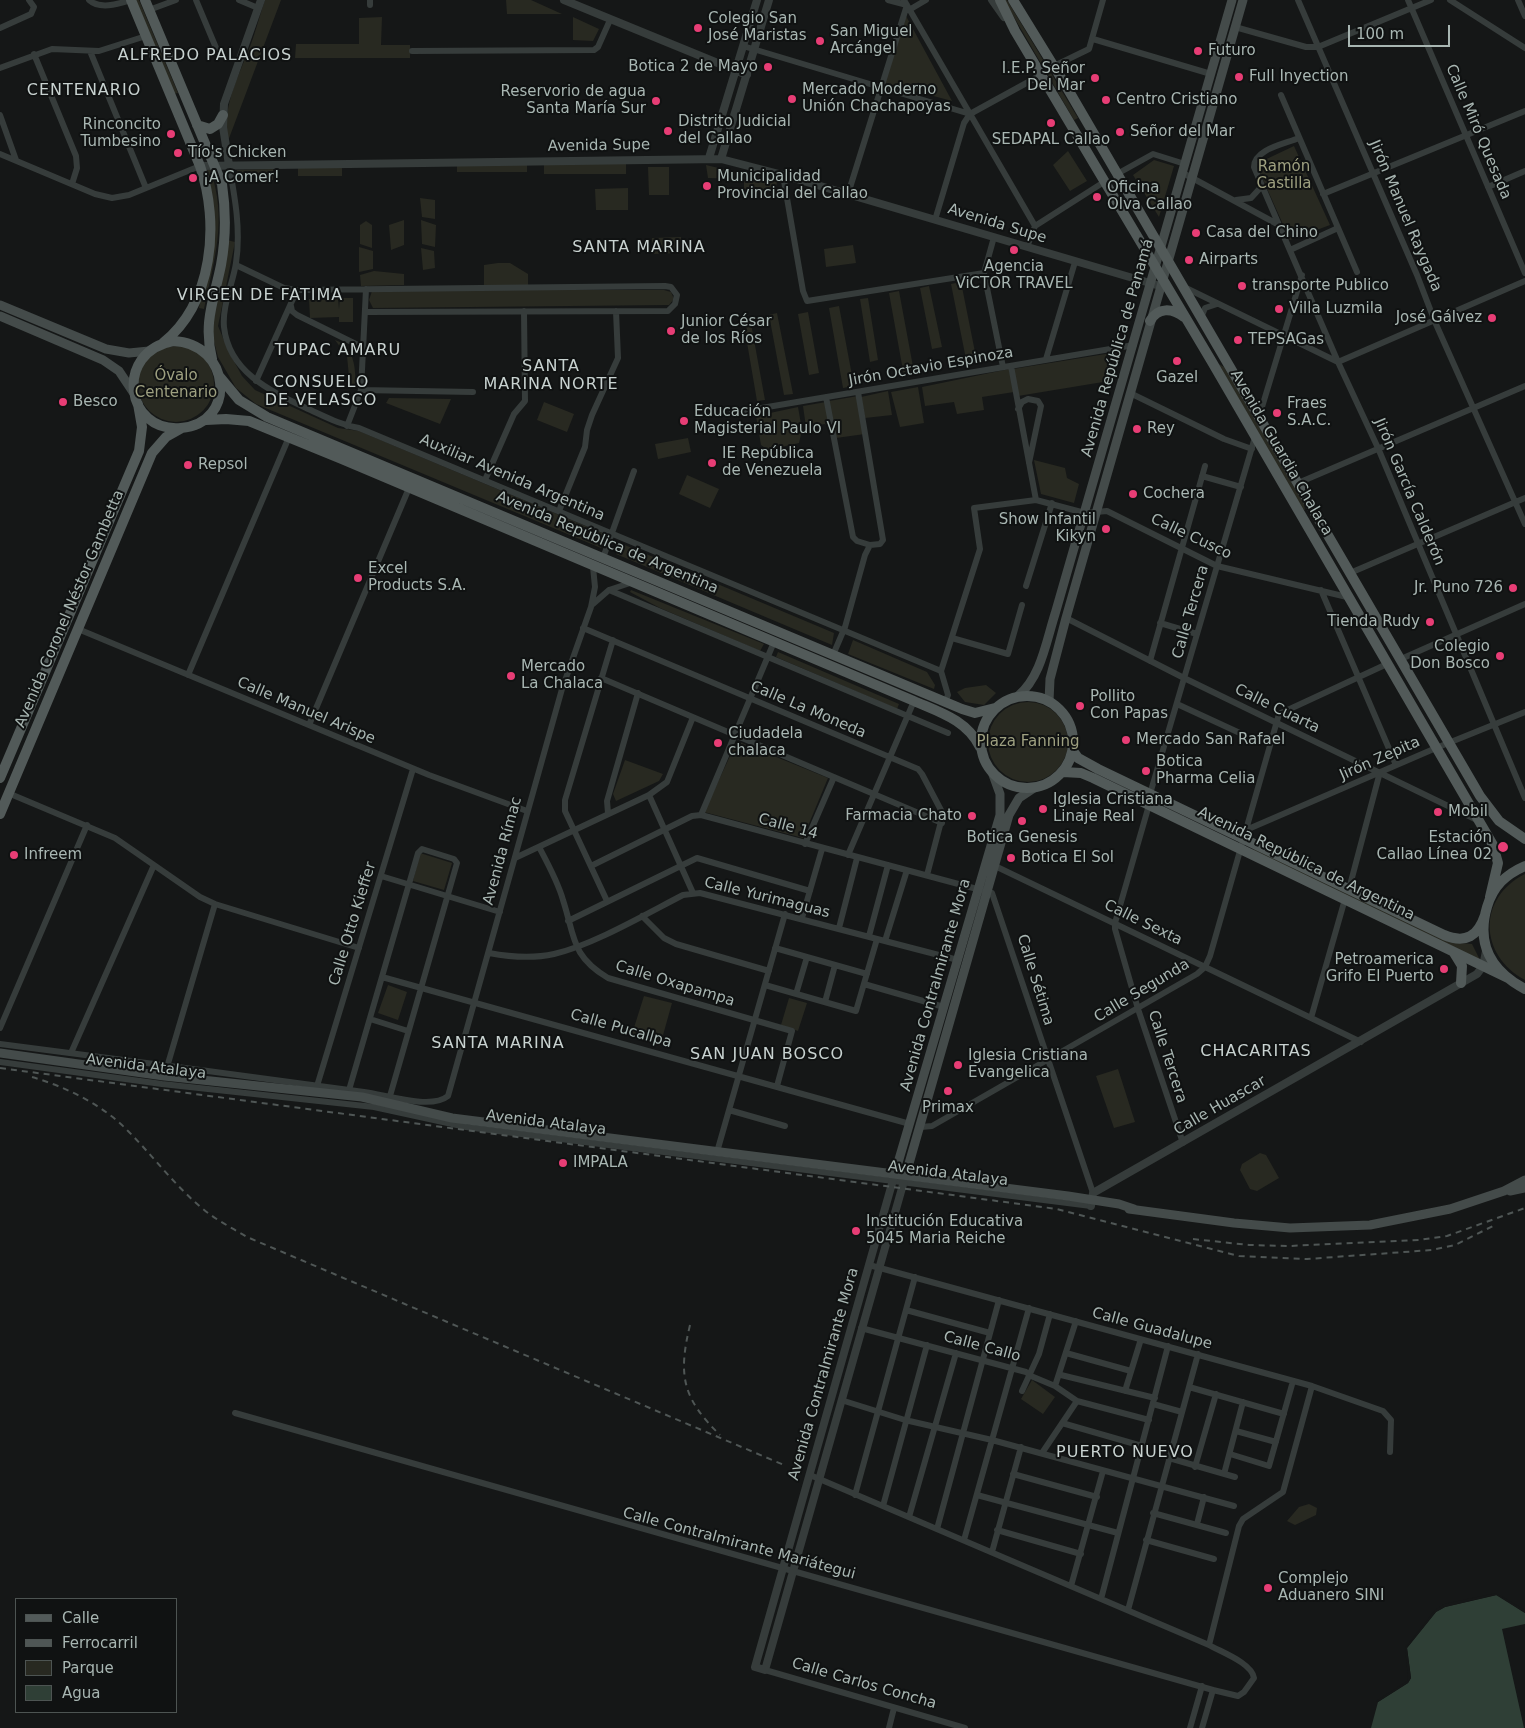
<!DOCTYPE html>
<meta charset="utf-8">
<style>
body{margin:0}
#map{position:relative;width:1525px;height:1728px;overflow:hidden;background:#151717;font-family:"DejaVu Sans",sans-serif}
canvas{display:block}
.legend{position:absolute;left:15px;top:1598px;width:162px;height:115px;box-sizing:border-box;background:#101212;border:1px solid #4d5452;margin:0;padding:6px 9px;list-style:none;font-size:15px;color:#a8b6b2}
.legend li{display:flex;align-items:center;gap:10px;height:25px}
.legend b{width:25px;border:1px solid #4d5452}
.scale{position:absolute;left:1348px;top:25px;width:102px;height:22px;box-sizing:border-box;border:2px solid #a8b6b2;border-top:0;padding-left:6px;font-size:15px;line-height:18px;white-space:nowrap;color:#a8b6b2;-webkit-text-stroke:4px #101212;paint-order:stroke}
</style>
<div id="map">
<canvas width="1525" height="1728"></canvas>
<ul class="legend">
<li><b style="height:6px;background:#525a59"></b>Calle</li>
<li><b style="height:6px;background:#4f5655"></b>Ferrocarril</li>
<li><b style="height:14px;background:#282921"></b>Parque</li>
<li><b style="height:14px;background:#2f3f36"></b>Agua</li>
</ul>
<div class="scale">100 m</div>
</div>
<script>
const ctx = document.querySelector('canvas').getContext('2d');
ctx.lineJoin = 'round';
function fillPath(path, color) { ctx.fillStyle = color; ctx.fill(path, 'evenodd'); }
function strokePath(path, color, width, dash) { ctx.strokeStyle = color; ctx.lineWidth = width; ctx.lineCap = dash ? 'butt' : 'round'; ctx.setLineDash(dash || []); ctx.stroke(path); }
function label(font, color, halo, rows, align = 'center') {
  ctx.font = font + ' "DejaVu Sans",sans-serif'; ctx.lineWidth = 4; ctx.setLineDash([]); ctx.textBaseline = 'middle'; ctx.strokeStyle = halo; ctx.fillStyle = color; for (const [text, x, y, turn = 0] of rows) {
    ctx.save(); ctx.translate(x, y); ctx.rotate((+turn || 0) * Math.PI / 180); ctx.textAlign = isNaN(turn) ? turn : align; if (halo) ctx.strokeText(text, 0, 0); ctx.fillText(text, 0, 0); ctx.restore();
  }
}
fillPath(new Path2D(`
 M133,0H139L178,93L172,94Z
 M265,0H281L228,141C222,109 236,81 248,52C255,35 259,17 265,0Z
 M506,0H531L562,14H507Z
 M1004,0H1007L1078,118L1074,120Z
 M906,16L952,101L885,83Z
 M382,17L381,45H410V58H295L296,44H359V18Z
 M573,17L599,29L593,41L573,40Z
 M1294,146L1330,225L1290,240L1256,164Z
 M1068,151L1087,181L1070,191L1053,165Z
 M1154,160L1174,166L1159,217L1133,175Z
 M457,164H527V172H457Z
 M544,164H626V174H544Z
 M706,165L777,182L775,192L744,191V179L708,178Z
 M298,166H342V176H298Z
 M648,167H669V195H649Z
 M210,169C228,220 214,259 204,309L199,308L213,230L204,172Z
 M273,169V180H238L237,170Z
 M628,188V210H596L595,189Z
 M420,198L435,200V219L422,217Z
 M404,220V245L391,250L389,225Z
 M421,220L436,225L435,247L422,244Z
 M366,221L372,225V248L360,244V225Z
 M681,237V253L652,254V238Z
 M227,240L235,242L218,326L229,352L242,376L255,390L338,428L359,431L607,535L601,548L256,404L236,388L218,357L210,326Z
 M853,245L856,263L826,267L824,249Z
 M359,247L373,251V269L359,272Z
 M421,248L434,251L435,268L423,270Z
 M498,263H510L528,274V285H484V265Z
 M374,271L404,274V285L361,286L360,275Z
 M961,282L977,362L967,364L951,284Z
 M929,286L942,347L932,349L920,288Z
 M433,290H664L671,292L674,299L669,305L373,308L369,300L372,291Z
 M899,291L914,372L904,376L889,293Z
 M338,298L339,309L340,298H353V322H339V317L310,318L309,299Z
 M868,298L878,360L870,362L860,299Z
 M839,306L854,386L843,388L829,308Z
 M808,312L819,373L809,375L798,314Z
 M777,313L793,394L784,395L769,315Z
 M750,318L765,400L757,401L743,319Z
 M335,340C356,347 355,370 356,388L350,387L347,356Z
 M138 384a38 38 0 1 1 76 0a38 38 0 1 1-76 0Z
 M1118,352L1109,381L1018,396L1013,369Z
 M1219,364L1224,367L1304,504L1305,510L1300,508Z
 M1009,369L1014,392L982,397L984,410L957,414L954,402L925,406L922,387Z
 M918,387L924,423L900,427L891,392Z
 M888,391L892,415L865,418L861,397Z
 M858,396L865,434L836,438L829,401Z
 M389,398L451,399L440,424L386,403Z
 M544,402L574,414L567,432L537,420Z
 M826,402L831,431L825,424L806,427L803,406Z
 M798,407L802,430L799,443L768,450L761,445L756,416Z
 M688,438L691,452L658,459L655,444Z
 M1034,460L1065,468L1067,478L1079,484L1074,503L1041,494Z
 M687,475L719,489L710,508L679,494Z
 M620,543L834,633L832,645L616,554Z
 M631,590L764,644L760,651L660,608L630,592Z
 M853,640L927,672L935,685L934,689L848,654Z
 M778,652L899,704L897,709L776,657Z
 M986,685L996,693L984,705L965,702L957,692L965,688Z
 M988 742a40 40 0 1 1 80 0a40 40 0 1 1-80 0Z
 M737,741L828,778L803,838L704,812Z
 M625,760L663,774L659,781L616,801L613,794Z
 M1254,848L1449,942L1472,944L1480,960L1253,852Z
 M420,853L452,863L444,890L413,881Z
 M1525,874V980C1479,955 1477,898 1525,874Z
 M388,985L407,992L398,1020L378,1013Z
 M644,996L672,1003L660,1046L631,1037Z
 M789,998L807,1003L798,1031L781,1025Z
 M1118,1069L1135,1122L1114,1128L1096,1076Z
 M1260,1153L1266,1155L1279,1178L1257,1191L1250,1189L1240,1170L1242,1164Z
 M1032,1380L1055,1397L1043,1414L1021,1399Z
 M1309,1504L1317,1508L1316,1515L1295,1525L1287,1521L1299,1507Z`), '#282921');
fillPath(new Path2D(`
 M1497,1595L1525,1613V1624L1502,1629L1524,1728H1371L1378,1702L1408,1683L1411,1678L1407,1648L1436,1612L1445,1607Z`), '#2f3f36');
fillPath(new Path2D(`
 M1496,1593L1525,1610V1613L1496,1595L1445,1607L1436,1612L1407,1648L1411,1678L1408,1683L1378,1702L1376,1701L1407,1681L1408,1678L1405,1648L1435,1610L1444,1604Z`), '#151717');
strokePath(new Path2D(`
 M89,0C100,10 118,4 131,0
 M196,0L219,55
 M239,0L258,8
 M904,0L1035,226
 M1298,0L1417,275L1435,322L1525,524
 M1408,0L1525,273
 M1450,0L1525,48
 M1518,0L1525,16
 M370,5V0
 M149,10L176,0
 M909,10L926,0
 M1235,27L1306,47H1318L1431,0
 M0,28L31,14L34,7L29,0
 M1093,39L1211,74
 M743,46L970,114
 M90,51L146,188
 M412,51L594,50L598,47L610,20
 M34,54L76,156L77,168L72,184
 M1054,66L1089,49L1103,0
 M0,68L52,49L99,51L146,36
 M1281,95L1357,272
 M0,115L16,160
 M1299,138C1285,144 1254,149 1254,167L1338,362L1378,448L1525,798
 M0,154L95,194L112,198L129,195L200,166
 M229,165C235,198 241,230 236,263C233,283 222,306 224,327C229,372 270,391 306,408C324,416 340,425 359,428L941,671L948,695L945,703
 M1183,173L1279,225
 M1117,174L1153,154L1185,164
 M783,175L803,291L807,301L984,273
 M1488,187L1525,171
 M848,194L907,5L888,0
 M1323,194L1525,111
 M1236,200L1251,198L1262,186
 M935,220L964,123L970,114L1041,75
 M994,237L984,273L1003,367
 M1027,247L1035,226L1104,182
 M1290,250L1338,228
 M236,265L284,288L297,290L665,286L671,287L677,295L675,304L668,311L366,312
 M1184,287L1338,362
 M291,306L292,311L297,315L364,348
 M1201,318L1205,308L1217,304
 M1046,359L1075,262
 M1338,362L1525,281
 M256,381L297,290
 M361,390L473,392
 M1130,393L1224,439L1252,449
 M826,397L853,537L857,541L870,545
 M1018,409L1022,402L1028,399L1038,401L1041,406L1029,463
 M732,413L1134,345
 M1259,417L1302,275
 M347,426L361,390L366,289
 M1202,476L1241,487
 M485,480L514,414L525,401L524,311
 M1298,483L1525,386
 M1036,500L1085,513L1107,511L1217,566L1347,597
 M559,511L585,447L587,430L592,415L618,358L616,311
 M603,558L634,471
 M1350,573L1525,498
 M1026,586L1052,503
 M609,590L948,733
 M1321,590L1396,765
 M593,604L609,590L630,583
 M1066,618L1184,678L1477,820
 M1160,623L1197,634
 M583,628L918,769L922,774L943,814L927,875
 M78,629L429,775L527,811
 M952,638L1008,654L1022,605
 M833,655L845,627L865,555L870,545L880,544L883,540L858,392
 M1401,659L1525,604
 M1150,661L1205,466
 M941,671L980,549L974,508L1036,500L1011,366
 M188,675L289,437
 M601,678L942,823
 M1177,704L1242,734
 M309,725L409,488
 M8,793L115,838L200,897L215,904L359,948
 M1150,794L1255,437
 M649,795L693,893
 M1149,805L1115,923V929L1138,1009L1183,1143
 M608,813L607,801L638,693
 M701,815L774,642
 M1246,830L1436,748L1525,712
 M805,844L834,777
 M539,847C548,864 558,882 563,900C575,937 571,956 608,978L792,1031L777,1086
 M848,855L914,701
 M515,858L649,795L667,782L693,717
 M591,866L692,816L701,815L992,893L1093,1193
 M995,866L1361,1042
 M381,876L500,912
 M1349,889L1380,772
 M607,901L565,811V800L613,640
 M642,916L664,938L676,944L769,971
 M802,918L822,849
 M568,921L697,858L810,891
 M839,928L857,858
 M869,936L888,865
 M885,941L907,870
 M775,948L867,974
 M489,953C510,957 532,959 554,954C593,945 646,914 683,895L700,893L958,960
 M382,977L910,1124
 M864,984L944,1007
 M765,985L856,1011L877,939
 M796,994L807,957
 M825,1002L835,965
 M1311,1018L1345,899
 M370,1019L408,1031
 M0,1028L87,825
 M0,1044C121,1060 243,1075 364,1092C387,1095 431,1110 448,1096L562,689L591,607L595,587L593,567
 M71,1053L154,865
 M0,1062L162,1084L374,1107L466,1127L1091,1206
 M167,1067L215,904
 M317,1086L413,769
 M349,1090L418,853L422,849L454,859L457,863L390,1096
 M729,1110L785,1126
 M921,1127L932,1126L1197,974L1205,967L1210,956L1279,714L1387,664
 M717,1152L785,914
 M869,1265L1312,1386L1383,1411L1391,1420L1390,1452
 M906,1310L990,1333
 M861,1328L1026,1372L1031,1376L1055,1386L1077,1401L1149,1420
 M1066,1353L1131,1371
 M1061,1375L1155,1398
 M1055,1386L1076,1321
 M1189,1387L1284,1414
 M1022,1391L1039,1354L1050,1314
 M1125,1391L1141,1339
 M841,1400L905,1420L992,1440L1234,1506
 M1153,1404L1182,1412
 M235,1413L1213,1690L1238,1696L1244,1692L1254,1678C1252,1663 1221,1652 1209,1645L810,1475
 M1062,1423L1142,1446
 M1236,1431L1276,1442
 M1042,1453L1077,1401
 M1230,1454L1269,1466L1293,1381
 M1169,1458L1235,1477
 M1195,1467L1216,1394
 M1013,1474L1097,1497
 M1224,1474L1243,1402
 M855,1495L915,1277
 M977,1495L1118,1533
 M883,1506L927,1345
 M1153,1513L1226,1533
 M909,1517L956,1353
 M1197,1524L1204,1497
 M937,1529L999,1300
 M997,1530L1081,1554
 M964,1540L1029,1308
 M1146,1540L1214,1559
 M992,1552L1021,1447
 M1071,1586L1103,1471
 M1101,1599L1168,1346
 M1128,1610L1198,1354
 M1209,1645L1239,1526L1243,1519L1283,1492L1312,1386
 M765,1670L965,1728
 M889,1728L894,1708
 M1190,1728L1202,1686
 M1202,1728L1213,1690`), '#363c3b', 6);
strokePath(new Path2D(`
 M564,0L747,75
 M992,0L1004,17
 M709,158L757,0
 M721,159L769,0
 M229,165L223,127L224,104L261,0
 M200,166L721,159L783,175L1160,286
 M895,1173L755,1667L765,1670L906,1174
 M1091,1206L1093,1193L1477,974L1483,966L1486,951`), '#363c3b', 8);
strokePath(new Path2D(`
 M0,305L106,349L129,353L149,351
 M0,316L103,360L119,371L133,392
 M1018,696C1041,677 1046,642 1055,614L1232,0
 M1049,701L1050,679L1066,618L1243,0
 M0,1053L164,1076L362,1097L452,1118L1068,1196L1119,1204L1134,1209
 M895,1173L1000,815V794L992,772
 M906,1174L1009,815L1019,798L1034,788
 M1510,1191L1525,1188
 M1129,1209L1234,1223L1290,1228L1370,1225L1450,1209L1504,1191L1525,1180`), '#444b4a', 9);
strokePath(new Path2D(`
 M131,0L200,166C220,223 213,303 163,343
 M145,0L222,184C226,211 226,238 221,265C214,300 203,322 212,359
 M1000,0L1015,31L1212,362L1493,845L1498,863L1490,897
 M1013,0L1066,86L1480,796L1499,821L1525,839
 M197,125L210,129L218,124L223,115
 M1150,321C1158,307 1172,308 1184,317
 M173,341C231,343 238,423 181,428C125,433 114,352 173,341Z
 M219,376L239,400L267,417L962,709L975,713L995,708
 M206,420L226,419L249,421L342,459L914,701C939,712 967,720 980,747
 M981 742a46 46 0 1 1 92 0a46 46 0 1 1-92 0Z
 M1073,751L1078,758L1098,769L1444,935C1466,944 1478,936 1485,915
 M1063,772L1081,773L1093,778L1508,978
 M0,778L139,451L142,427L138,404
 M0,814L152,453L166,437L182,428
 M1525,866C1506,874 1493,886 1487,907C1476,944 1491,971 1525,989
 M1454,953L1462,966L1461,983`), '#525a59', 10);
strokePath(new Path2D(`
 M0,1068L1057,1209L1239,1256L1307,1259L1432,1250L1455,1245L1495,1225
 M32,1077C66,1087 103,1105 128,1131C155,1158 177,1189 208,1213C220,1222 234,1229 247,1237L784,1465
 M1193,1239L1249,1245L1289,1246L1419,1240L1447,1236L1525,1208
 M690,1325C678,1375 682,1398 720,1435`), '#4f5655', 2, [6, 5]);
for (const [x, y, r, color] of [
 [698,28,5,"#e73d75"],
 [820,41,5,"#e73d75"],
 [1198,51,5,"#e73d75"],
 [768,67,5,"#e73d75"],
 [1239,77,5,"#e73d75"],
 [1095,78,5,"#e73d75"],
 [792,99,5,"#e73d75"],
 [1106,100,5,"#e73d75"],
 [656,101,5,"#e73d75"],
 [1051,123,5,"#e73d75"],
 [668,131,5,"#e73d75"],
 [1120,132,5,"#e73d75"],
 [171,134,5,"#e73d75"],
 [178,153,5,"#e73d75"],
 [193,178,5,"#e73d75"],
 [707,186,5,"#e73d75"],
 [1097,197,5,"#e73d75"],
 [1196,233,5,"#e73d75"],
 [1014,250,5,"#e73d75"],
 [1189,260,5,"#e73d75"],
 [1242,286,5,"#e73d75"],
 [1279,309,5,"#e73d75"],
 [1492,318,5,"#e73d75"],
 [671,331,5,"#e73d75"],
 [1238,340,5,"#e73d75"],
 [1177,361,5,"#e73d75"],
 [63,402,5,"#e73d75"],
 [1277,413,5,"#e73d75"],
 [684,421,5,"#e73d75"],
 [1137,429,5,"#e73d75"],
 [712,463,5,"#e73d75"],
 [188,465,5,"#e73d75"],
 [1133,494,5,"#e73d75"],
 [1106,529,5,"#e73d75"],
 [358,578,5,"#e73d75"],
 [1513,588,5,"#e73d75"],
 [1430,622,5,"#e73d75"],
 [1500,656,5,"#e73d75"],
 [511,676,5,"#e73d75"],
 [1080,706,5,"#e73d75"],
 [1126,740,5,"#e73d75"],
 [718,743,5,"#e73d75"],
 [1146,771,5,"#e73d75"],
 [1043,809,5,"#e73d75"],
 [1438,812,5,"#e73d75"],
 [972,816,5,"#e73d75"],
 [1022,821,5,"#e73d75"],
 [1503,847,6,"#e73d75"],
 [14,855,5,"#e73d75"],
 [1011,858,5,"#e73d75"],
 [1444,969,5,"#e73d75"],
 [958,1065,5,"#e73d75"],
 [948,1091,5,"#e73d75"],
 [563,1163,5,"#e73d75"],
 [856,1231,5,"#e73d75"],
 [1268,1588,5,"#e73d75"]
]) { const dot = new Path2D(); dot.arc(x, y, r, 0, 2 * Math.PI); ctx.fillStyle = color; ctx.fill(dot); strokePath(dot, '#101212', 2); }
label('15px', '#a8b6b2', '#101212', [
 ["Colegio San",708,19],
 ["José Maristas",708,36],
 ["San Miguel",830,32],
 ["Arcángel",830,49],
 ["Futuro",1208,51],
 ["Botica 2 de Mayo",758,67,"right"],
 ["I.E.P. Señor",1085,69,"right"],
 ["Del Mar",1085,86,"right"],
 ["Full Inyection",1249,77],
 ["Mercado Moderno",802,90],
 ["Unión Chachapoyas",802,107],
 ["Reservorio de agua",646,92,"right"],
 ["Santa María Sur",646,109,"right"],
 ["Centro Cristiano",1116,100],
 ["Distrito Judicial",678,122],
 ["del Callao",678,139],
 ["Rinconcito",161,125,"right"],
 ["Tumbesino",161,142,"right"],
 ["Señor del Mar",1130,132],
 ["SEDAPAL Callao",1051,140,"center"],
 ["Tío's Chicken",188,153],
 ["Municipalidad",717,177],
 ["Provincial del Callao",717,194],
 ["¡A Comer!",203,178],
 ["Oficina",1107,188],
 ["Olva Callao",1107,205],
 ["Casa del Chino",1206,233],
 ["Airparts",1199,260],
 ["Agencia",1014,267,"center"],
 ["ViCTOR TRAVEL",1014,284,"center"],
 ["transporte Publico",1252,286],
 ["Villa Luzmila",1289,309],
 ["José Gálvez",1482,318,"right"],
 ["Junior César",681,322],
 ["de los Ríos",681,339],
 ["TEPSAGas",1248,340],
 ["Gazel",1177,378,"center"],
 ["Besco",73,402],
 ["Fraes",1287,404],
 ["S.A.C.",1287,421],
 ["Educación",694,412],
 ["Magisterial Paulo VI",694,429],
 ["Rey",1147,429],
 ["IE República",722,454],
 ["de Venezuela",722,471],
 ["Repsol",198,465],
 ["Cochera",1143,494],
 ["Show Infantil",1096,520,"right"],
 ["Kikyn",1096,537,"right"],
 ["Excel",368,569],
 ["Products S.A.",368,586],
 ["Jr. Puno 726",1503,588,"right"],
 ["Tienda Rudy",1420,622,"right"],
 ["Colegio",1490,647,"right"],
 ["Don Bosco",1490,664,"right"],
 ["Mercado",521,667],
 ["La Chalaca",521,684],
 ["Pollito",1090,697],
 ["Con Papas",1090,714],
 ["Ciudadela",728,734],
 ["chalaca",728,751],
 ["Mercado San Rafael",1136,740],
 ["Botica",1156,762],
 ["Pharma Celia",1156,779],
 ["Iglesia Cristiana",1053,800],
 ["Linaje Real",1053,817],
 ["Mobil",1448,812],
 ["Farmacia Chato",962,816,"right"],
 ["Botica Genesis",1022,838,"center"],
 ["Estación",1492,838,"right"],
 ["Callao Línea 02",1492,855,"right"],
 ["Infreem",24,855],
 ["Botica El Sol",1021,858],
 ["Petroamerica",1434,960,"right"],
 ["Grifo El Puerto",1434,977,"right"],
 ["Iglesia Cristiana",968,1056],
 ["Evangelica",968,1073],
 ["Primax",948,1108,"center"],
 ["IMPALA",573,1163],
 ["Institución Educativa",866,1222],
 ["5045 Maria Reiche",866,1239],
 ["Complejo",1278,1579],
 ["Aduanero SINI",1278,1596]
], 'left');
label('15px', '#a8b6b2', '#101212', [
 ["Calle Miró Quesada",1478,132,67],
 ["Avenida Supe",599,146,-1],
 ["Jirón Manuel Raygada",1405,216,67],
 ["Avenida Supe",997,224,17],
 ["Avenida República de Panamá",1118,348,-74],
 ["Jirón Octavio Espinoza",931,367,-10],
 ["Avenida Guardia Chalaca",1281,453,60],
 ["Auxiliar Avenida Argentina",512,478,23],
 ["Jirón García Calderón",1409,492,67],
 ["Calle Cusco",1191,537,25],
 ["Avenida República de Argentina",607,543,23],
 ["Avenida Coronel Néstor Gambetta",70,609,-67],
 ["Calle Tercera",1191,612,-74],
 ["Calle Cuarta",1277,709,26],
 ["Calle La Moneda",808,710,23],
 ["Calle Manuel Arispe",306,711,23],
 ["Jirón Zepita",1380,759,-24],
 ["Calle 14",788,827,15],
 ["Avenida Rímac",503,851,-75],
 ["Avenida República de Argentina",1306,864,26],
 ["Calle Yurimaguas",767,898,14],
 ["Calle Sexta",1143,923,26],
 ["Calle Otto Kieffer",353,924,-73],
 ["Calle Sétima",1035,980,73],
 ["Calle Oxapampa",675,984,17],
 ["Avenida Contralmirante Mora",936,985,-74],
 ["Calle Segunda",1142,991,-31],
 ["Calle Pucallpa",621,1029,16],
 ["Calle Tercera",1167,1057,72],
 ["Avenida Atalaya",146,1067,7],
 ["Calle Huascar",1220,1106,-30],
 ["Avenida Atalaya",546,1123,7],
 ["Avenida Atalaya",948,1174,7],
 ["Calle Guadalupe",1152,1329,15],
 ["Calle Callo",982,1347,15],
 ["Avenida Contralmirante Mora",824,1374,-74],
 ["Calle Contralmirante Mariátegui",739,1544,15],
 ["Calle Carlos Concha",864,1684,16]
]);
label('15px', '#9ea080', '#101212', [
 ["Ramón",1284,167],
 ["Castilla",1284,184],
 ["Óvalo",176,376],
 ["Centenario",176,393],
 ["Plaza Fanning",1028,742]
]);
ctx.letterSpacing = '1px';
label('16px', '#c8d2d0', '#101212', [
 ["ALFREDO PALACIOS",205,56],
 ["CENTENARIO",84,91],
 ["SANTA MARINA",639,248],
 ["VIRGEN DE FATIMA",260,296],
 ["TUPAC AMARU",338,351],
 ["SANTA",551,367],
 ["MARINA NORTE",551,385],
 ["CONSUELO",321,383],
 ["DE VELASCO",321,401],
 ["SANTA MARINA",498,1044],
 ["CHACARITAS",1256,1052],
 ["SAN JUAN BOSCO",767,1055],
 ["PUERTO NUEVO",1125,1453]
]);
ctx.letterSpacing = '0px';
</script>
